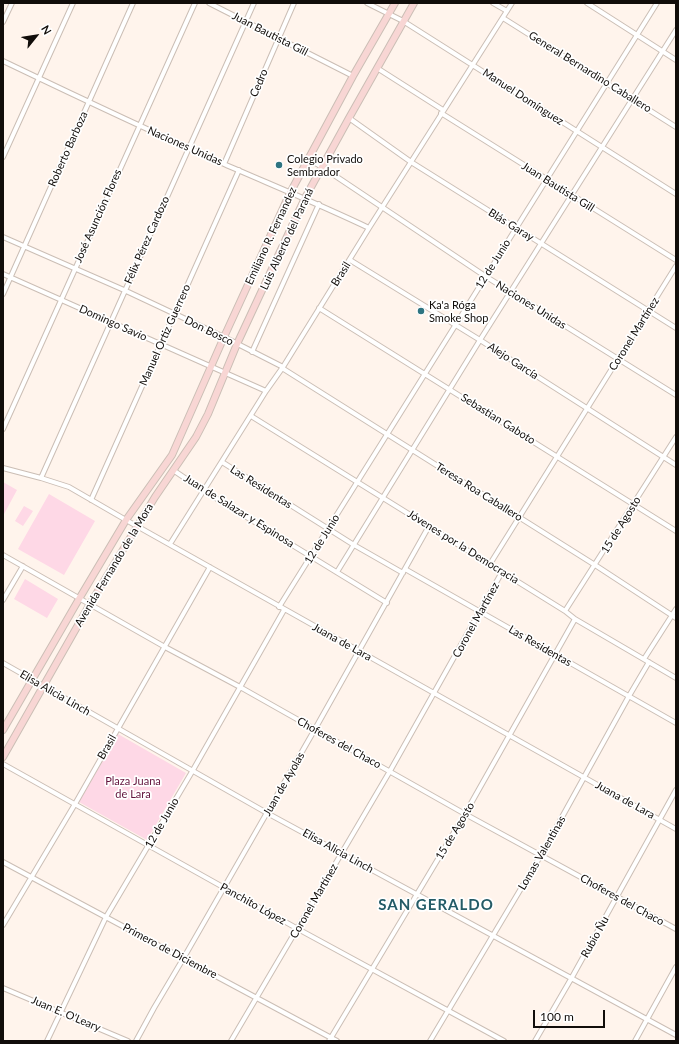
<!DOCTYPE html>
<meta charset="utf-8">
<style>
body{margin:0}
#map{position:relative;width:679px;height:1044px;overflow:hidden;background:#fff4ec;font-family:Lato,sans-serif}
canvas{display:block}
.frame{position:absolute;inset:0;border:4px solid #110d0a;pointer-events:none}
.north{position:absolute;left:16px;top:16px;width:40px;height:40px;-webkit-text-stroke:3px #fff;paint-order:stroke;rotate:60deg;font-size:11px;font-weight:700;line-height:16px;text-align:center;color:#110d0a}
.north::after{content:'';display:block;margin:auto;width:14px;height:18px;background:#110d0a;clip-path:polygon(50% 0,100% 100%,50% 72%,0 100%)}
.scale{position:absolute;left:533px;top:1010px;width:72px;height:18px;box-sizing:border-box;border:2px solid #110d0a;border-top:0;padding-left:5px;font-size:12px;line-height:14px;white-space:nowrap;color:#110d0a;-webkit-text-stroke:3px #fff;paint-order:stroke}
</style>
<div id="map">
<canvas width="679" height="1044"></canvas>
<div class="frame"></div>
<div class="north">N</div>
<div class="scale">100 m</div>
</div>
<script>
const ctx = document.querySelector('canvas').getContext('2d');
ctx.lineJoin = 'round';
function fillPath(path, color) { ctx.fillStyle = color; ctx.fill(path, 'evenodd'); }
function strokePath(path, color, width, dash) { ctx.strokeStyle = color; ctx.lineWidth = width; ctx.lineCap = dash ? 'butt' : 'round'; ctx.setLineDash(dash || []); ctx.stroke(path); }
function label(font, color, halo, rows, align = 'center') {
  ctx.font = font + ' Lato,sans-serif'; ctx.lineWidth = 3.5; ctx.setLineDash([]); ctx.textBaseline = 'middle'; ctx.strokeStyle = halo; ctx.fillStyle = color; for (const [text, x, y, turn = 0] of rows) {
    ctx.save(); ctx.translate(x, y); ctx.rotate((+turn || 0) * Math.PI / 180); ctx.textAlign = isNaN(turn) ? turn : align; if (halo) ctx.strokeText(text, 0, 0); ctx.fillText(text, 0, 0); ctx.restore();
  }
}
fillPath(new Path2D(`
 M3,482L17,490L3,516Z
 M49,494L95,521L64,575L18,549Z
 M24,506L33,511L23,526L15,521Z
 M25,579L58,599L47,618L14,599Z
 M118,734L186,773L147,840L79,802Z`), '#fed8e6');
const street = new Path2D(`
 M209,3L353,76
 M367,3L403,21L676,194
 M493,3L507,11
 M587,3L676,60
 M503,18L676,127
 M3,22L12,3
 M3,61C76,96 150,131 224,164C272,185 321,205 369,228
 M377,68L443,110
 M441,113L676,260
 M349,118L411,162L676,328
 M3,157L73,3
 M308,159L322,167L485,276L676,395
 M224,164L294,3
 M3,237L124,290L224,337L283,367
 M350,260L480,340L676,465
 M3,274L266,391
 M3,294L133,3
 M319,308L676,531
 M252,352L319,204
 M282,368L595,565L676,618
 M251,416L565,611L575,619L676,678
 M3,429L195,3
 M222,462L354,545L403,573
 M3,468L41,478L69,487L126,520L676,829
 M173,470L204,491L387,603
 M41,478L254,3
 M91,500L239,170
 M170,544L266,391L283,367L369,228L512,3
 M3,555L165,647L240,687L465,814L676,929
 M490,564L676,266
 M405,569L676,723
 M337,572L480,340L676,30
 M3,600L23,566
 M279,607L657,3
 M565,611L676,437
 M644,659L676,609
 M3,663L267,813L676,1035
 M3,764L298,929L504,1041
 M3,862L337,1041
 M3,925L75,804L210,567
 M3,988L128,1041
 M47,1041L106,917L193,770L284,610
 M136,1041L154,1008L183,959L315,729L429,526
 M231,1041L390,771L502,572
 M329,1041L465,814L575,619
 M430,1041L541,855L629,696L649,662
 M535,1041L571,979L676,790
 M635,1041L676,967`);
const secondary = new Path2D(`
 M3,730L79,599L126,520L172,455L224,337L290,193L353,76L395,3
 M3,757L90,604L155,497L196,437L208,414L237,344L305,198L349,118L414,3`);
strokePath(street, '#cbbeb5', 6);
strokePath(secondary, '#cbbeb5', 8);
strokePath(street, '#fff', 4);
strokePath(secondary, '#f8d6d4', 6);
for (const [x, y, r, color] of [
 [279,165,4,"#2e7481"],
 [421,311,4,"#2e7481"]
]) { const dot = new Path2D(); dot.arc(x, y, r, 0, 2 * Math.PI); ctx.fillStyle = color; ctx.fill(dot); strokePath(dot, '#fff', 1.5); }
label('11px', '#110d0a', '#fff', [
 ["Juan Bautista Gill",270,34,27],
 ["General Bernardino Caballero",590,72,32],
 ["Cedro",259,83,-67],
 ["Manuel Domínguez",523,97,33],
 ["Naciones Unidas",185,146,24],
 ["Roberto Barboza",68,149,-66],
 ["Juan Bautista Gill",558,187,32],
 ["José Asunción Flores",98,216,-66],
 ["Blás Garay",511,225,32],
 ["Emiliano R. Fernandez",271,236,-65],
 ["Luis Alberto del Paraná",287,239,-65],
 ["Félix Pérez Cardozo",147,240,-66],
 ["12 de Junio",493,264,-58],
 ["Brasil",341,274,-58],
 ["Naciones Unidas",531,305,32],
 ["Domingo Savio",113,323,24],
 ["Don Bosco",209,331,26],
 ["Coronel Martínez",634,334,-58],
 ["Manuel Ortiz Guerrero",165,335,-66],
 ["Alejo García",513,361,33],
 ["Sebastian Gaboto",498,419,32],
 ["Las Residentas",261,487,32],
 ["Teresa Roa Caballero",479,492,32],
 ["Juan de Salazar y Espinosa",239,511,32],
 ["15 de Agosto",621,525,-58],
 ["12 de Junio",322,539,-58],
 ["Jóvenes por la Democracia",463,547,32],
 ["Avenida Fernando de la Mora",114,565,-59],
 ["Coronel Martínez",476,620,-61],
 ["Juana de Lara",342,642,29],
 ["Las Residentas",540,646,30],
 ["Elisa Alicia Linch",55,693,30],
 ["Choferes del Chaco",339,743,29],
 ["Brasil",107,747,-60],
 ["Juan de Ayolas",284,784,-60],
 ["Juana de Lara",625,800,29],
 ["12 de Junio",162,823,-60],
 ["15 de Agosto",455,831,-59],
 ["Elisa Alicia Linch",338,851,29],
 ["Lomas Valentinas",542,853,-60],
 ["Choferes del Chaco",622,900,29],
 ["Coronel Martínez",314,901,-60],
 ["Panchito López",253,904,29],
 ["Rubio Ñu",595,937,-61],
 ["Primero de Diciembre",170,951,28],
 ["Juan E. O'Leary",66,1014,23]
]);
label('11px', '#110d0a', '#fff', [
 ["Colegio Privado",287,159],
 ["Sembrador",287,172],
 ["Ka'a Róga",429,305],
 ["Smoke Shop",429,318]
], 'left');
label('11px', '#62133c', '#fff', [
 ["Plaza Juana",133,781],
 ["de Lara",133,794]
]);
ctx.letterSpacing = '1px';
label('bold 15px', '#245b66', '#fff', [
 ["SAN GERALDO",436,905]
]);
ctx.letterSpacing = '0px';
</script>
